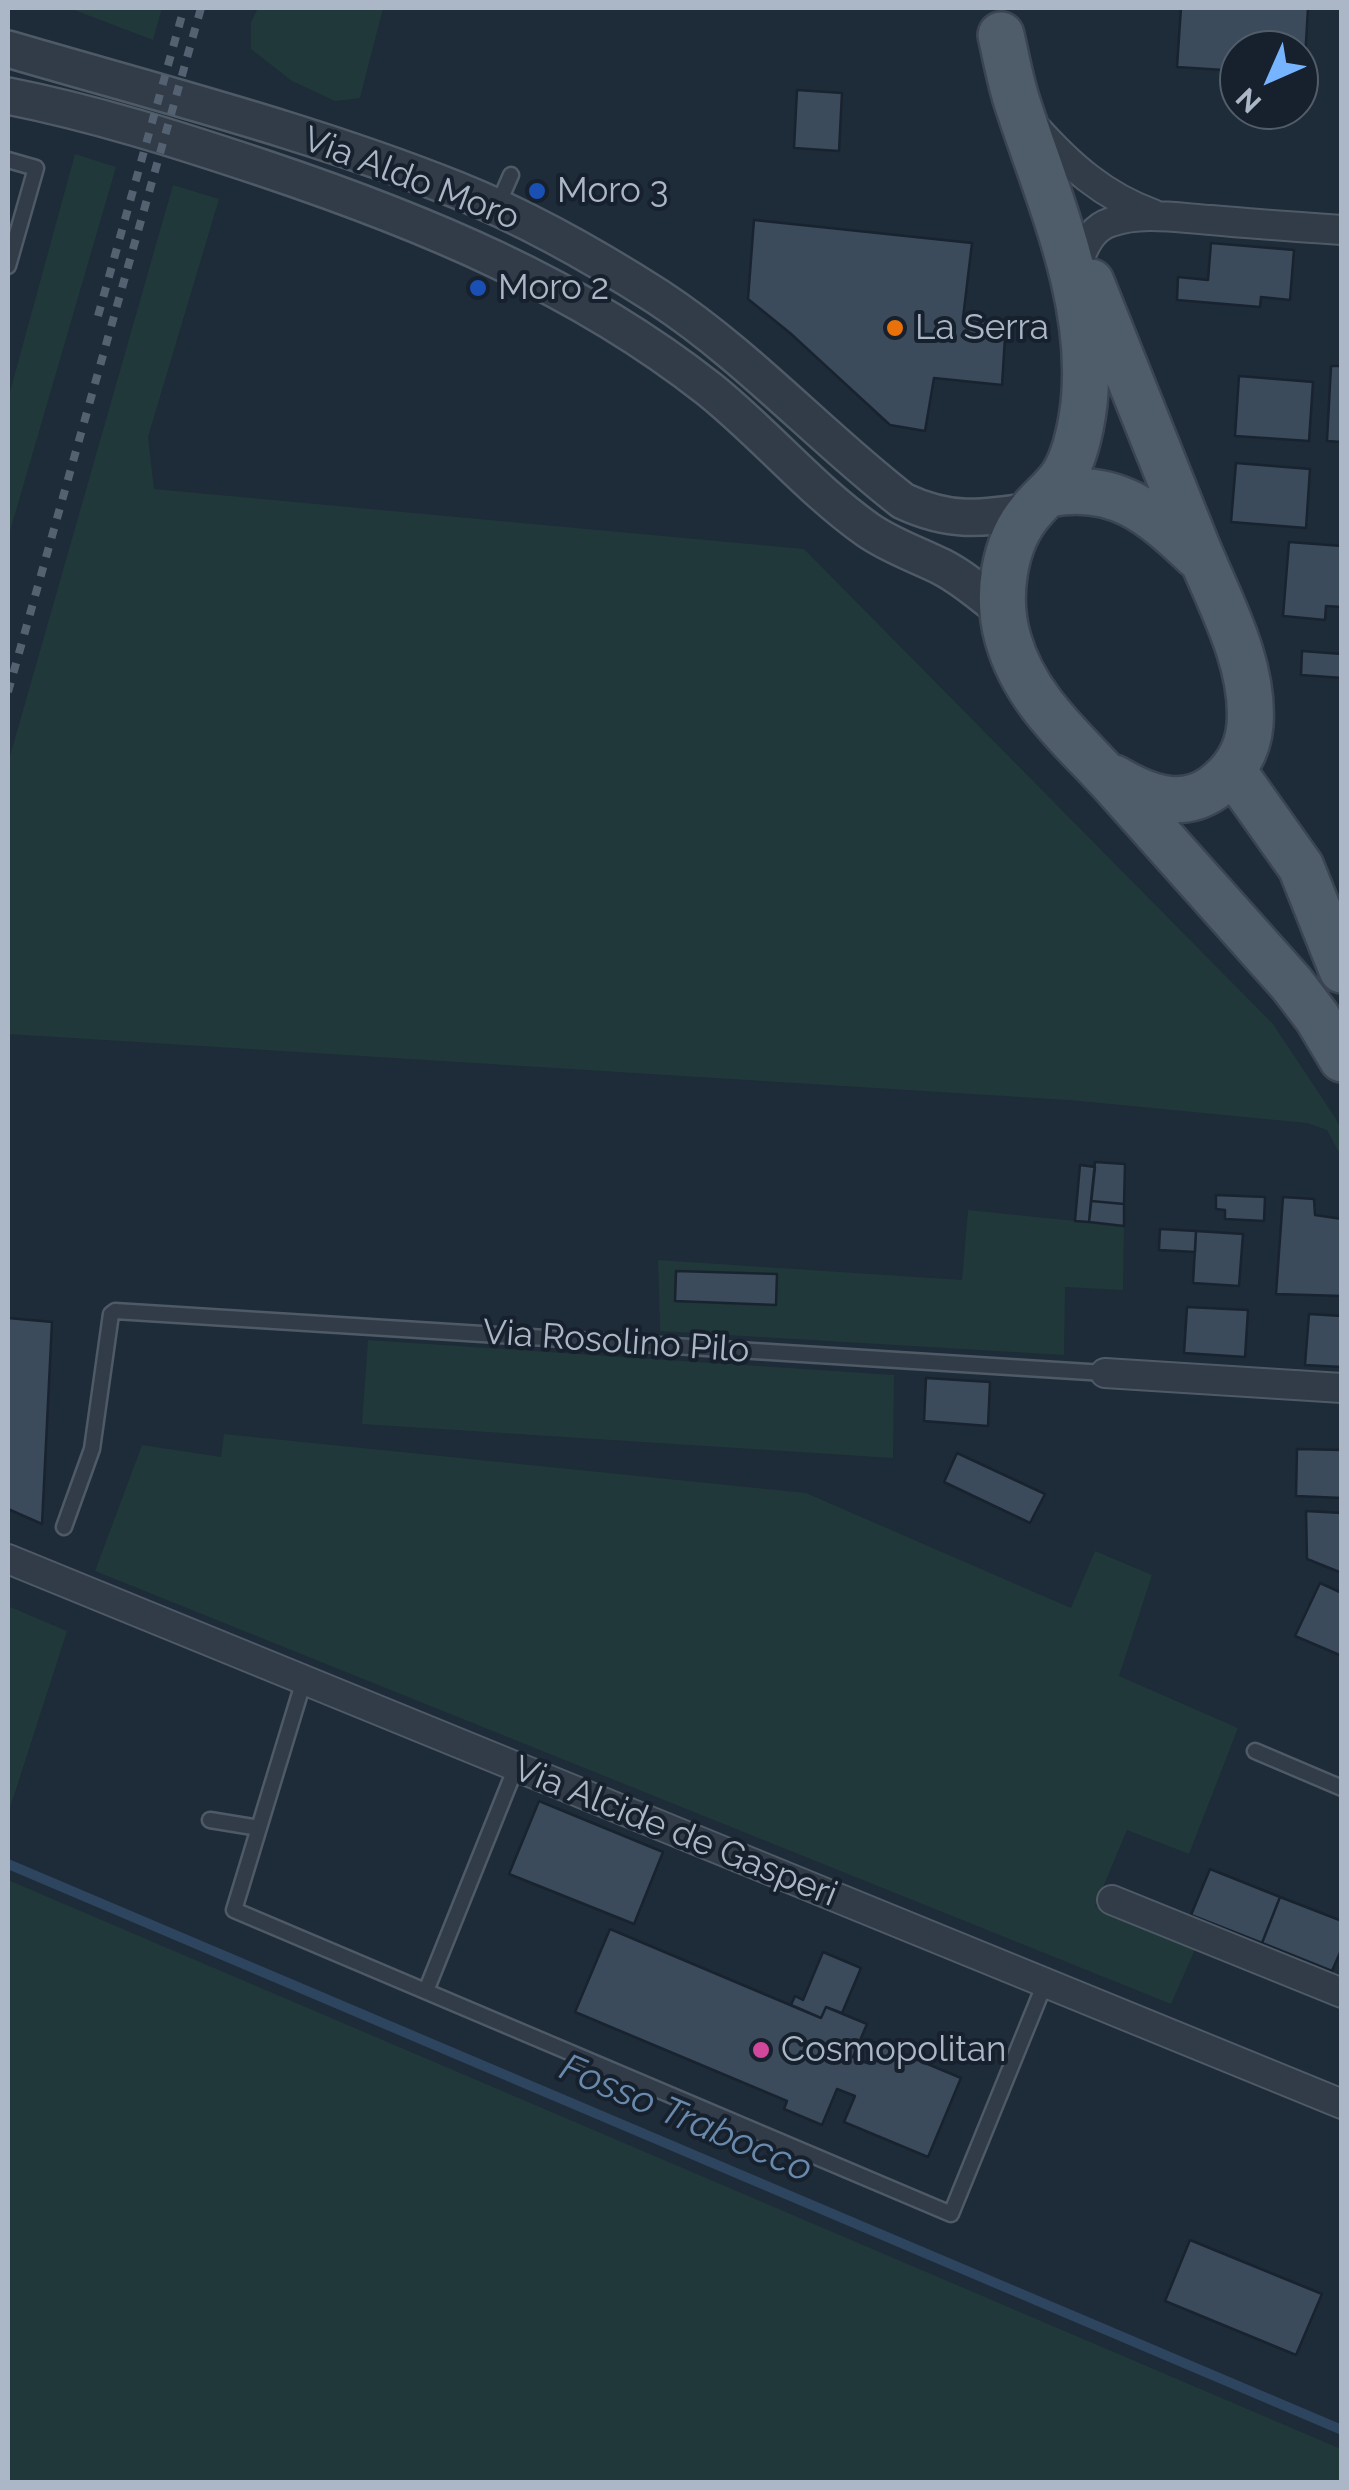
<!DOCTYPE html>
<style>
body{margin:0}
#map{position:relative;width:1349px;height:2490px;overflow:hidden;background:#1e2b38;font-family:Raleway,sans-serif}
canvas{display:block}
.frame{position:absolute;inset:0;border:10px solid #abb7c6;pointer-events:none}
.north{position:absolute;left:1219px;top:30px;width:100px;height:100px;box-sizing:border-box;background:#17212d;border:2px solid #525d6a;border-radius:50%;rotate:225deg;font-size:28px;font-weight:700;line-height:40px;text-align:center;color:#abb7c6}
.north::after{content:'';display:block;margin:auto;width:35px;height:45px;background:#77b4ff;clip-path:polygon(50% 0,100% 100%,50% 72%,0 100%)}
</style>
<div id="map">
<canvas width="1349" height="2490"></canvas>
<div class="frame"></div>
<div class="north">N</div>
</div>
<script>
const ctx = document.querySelector('canvas').getContext('2d');
ctx.lineJoin = 'round';
function fillPath(path, color) { ctx.fillStyle = color; ctx.fill(path, 'evenodd'); }
function strokePath(path, color, width, dash) { ctx.strokeStyle = color; ctx.lineWidth = width; ctx.lineCap = dash ? 'butt' : 'round'; ctx.setLineDash(dash || []); ctx.stroke(path); }
function label(font, color, halo, rows, align = 'center') {
  ctx.font = font + ' Raleway,sans-serif'; ctx.lineWidth = 8; ctx.setLineDash([]); ctx.textBaseline = 'middle'; ctx.strokeStyle = halo; ctx.fillStyle = color; for (const [text, x, y, turn = 0] of rows) {
    ctx.save(); ctx.translate(x, y); ctx.rotate((+turn || 0) * Math.PI / 180); ctx.textAlign = isNaN(turn) ? turn : align; if (halo) ctx.strokeText(text, 0, 0); ctx.fillText(text, 0, 0); ctx.restore();
  }
}
fillPath(new Path2D(`
 M69,8H162L153,40Z
 M258,8H383L360,98L335,101L292,81L251,49V22Z
 M75,154L116,167L8,538V399Z
 M173,185L219,199L148,437L154,489L804,549L1273,1024L1336,1119L1341,1130V1156L1327,1130L1307,1123L1069,1100L8,1034V763Z
 M968,1210L1124,1226L1123,1290L1065,1287L1064,1355L660,1331L658,1260L962,1280Z
 M368,1340L894,1375L893,1458L362,1424Z
 M224,1434L806,1493L1071,1608L1095,1551L1152,1575L1119,1676L1238,1728L1189,1854L1127,1830L1095,1906L1196,1947L1171,2004L95,1571L142,1445L221,1457Z
 M8,1606L67,1631L8,1814Z
 M8,1880L1341,2449V2482H8Z`), '#203839');
strokePath(new Path2D(`
 M8,1864L1342,2430`), '#2e455f', 10);
const building = new Path2D(`
 M1181,8H1308L1304,76L1299,75V50H1239V71L1177,67Z
 M797,90L842,93L839,151L794,148Z
 M754,220L972,243L963,318L1006,322L1002,385L934,378L925,431L890,425L790,333L748,299Z
 M1211,243L1294,250L1290,300L1261,297L1260,307L1177,300L1178,277L1208,280Z
 M1331,366H1342V442L1327,441Z
 M1239,376L1313,382L1309,441L1235,436Z
 M1236,463L1310,469L1306,528L1231,522Z
 M1289,542L1342,546V607L1326,606L1325,620L1283,616Z
 M1302,651L1342,654V678L1301,675Z
 M1095,1162L1125,1164L1124,1204L1091,1201Z
 M1080,1165L1095,1167L1089,1222L1075,1221Z
 M1216,1195L1265,1197L1264,1221L1225,1219V1210L1216,1209Z
 M1283,1197L1314,1199L1315,1215L1342,1219V1296L1276,1294Z
 M1091,1201L1124,1204V1226L1089,1222Z
 M1160,1229L1196,1231L1195,1252L1159,1250Z
 M1196,1231L1243,1234L1239,1286L1193,1283Z
 M676,1271L777,1274L776,1305L675,1301Z
 M1187,1307L1248,1310L1245,1357L1184,1353Z
 M1309,1314L1342,1316V1367L1305,1365Z
 M8,1318L52,1322L42,1524L8,1509Z
 M926,1378L990,1382L988,1426L924,1421Z
 M1297,1449L1342,1450V1498L1296,1496Z
 M957,1453L1045,1494L1030,1523L944,1482Z
 M1306,1511L1342,1513V1573L1307,1559Z
 M1320,1583L1342,1593V1656L1295,1636Z
 M539,1801L663,1852L634,1924L509,1874Z
 M1210,1869L1280,1897L1262,1943L1191,1915Z
 M1280,1897L1342,1921V1948L1332,1971L1262,1943Z
 M610,1929L821,2018L826,2007L867,2024L853,2057L867,2063L875,2042L961,2078L928,2157L844,2122L855,2096L837,2089L822,2125L784,2109L787,2101L575,2012Z
 M823,1952L861,1968L842,2013L826,2007L821,2018L791,2005L795,1996L803,2000Z
 M1190,2240L1322,2294L1296,2355L1165,2301Z`);
fillPath(building, '#3b4b5b');
strokePath(building, '#19232f', 2.5);
const service = new Path2D(`
 M8,160L36,168L8,266
 M497,207L511,175
 M64,1527L92,1449L111,1314L115,1311L1105,1373
 M304,1680L234,1910L951,2214L1045,1983
 M1255,1751L1342,1788
 M210,1820L259,1828
 M426,1991L516,1767`);
const minor = new Path2D(`
 M1034,126C1069,165 1103,196 1153,214
 M1081,255C1087,240 1095,227 1111,222C1141,211 1179,218 1211,220C1254,224 1298,227 1342,230
 M1105,1373L1342,1388
 M8,1559L1342,2104
 M1112,1900L1342,1993`);
const tertiary = new Path2D(`
 M8,49C158,93 312,132 457,190C527,218 594,256 658,297C748,356 819,436 903,501C950,523 980,519 1030,511
 M8,96C94,113 179,140 263,168C421,221 577,285 709,389C764,433 810,489 868,530C891,546 918,555 942,567C965,579 984,596 1004,612`);
const primary = new Path2D(`
 M1001,35C1006,57 1010,80 1017,102C1048,198 1095,300 1084,404C1081,428 1076,455 1063,476C1054,489 1042,498 1032,510C1003,543 996,597 1008,639C1026,703 1077,742 1119,790C1176,854 1234,919 1291,983L1317,1017L1342,1059
 M1091,282C1125,367 1159,452 1193,537C1215,594 1255,660 1250,725C1248,751 1234,773 1213,788C1180,811 1144,796 1114,778
 M1049,494C1115,481 1152,513 1197,556
 M1233,771L1301,867L1342,970`);
strokePath(service, '#4f5a67', 19);
strokePath(minor, '#4f5a67', 32);
strokePath(tertiary, '#4f5a67', 40);
strokePath(primary, '#3b4552', 50);
strokePath(service, '#323c48', 14);
strokePath(minor, '#323c48', 28);
strokePath(tertiary, '#323c48', 35);
strokePath(primary, '#4f5c69', 45);
strokePath(new Path2D(`
 M98,316L184,8
 M8,692L201,8`), '#536170', 8, [10, 10]);
for (const [x, y, r, color] of [
 [537,191,10,"#1a4fb4"],
 [478,288,10,"#1a4fb4"],
 [895,328,10,"#e8710a"],
 [761,2050,10,"#d1479c"]
]) { const dot = new Path2D(); dot.arc(x, y, r, 0, 2 * Math.PI); ctx.fillStyle = color; ctx.fill(dot); strokePath(dot, '#17212d', 4); }
label('35px', '#abb7c6', '#17212d', [
 ["Via Aldo Moro",411,179,21],
 ["Via Rosolino Pilo",616,1342,4],
 ["Via Alcide de Gasperi",675,1832,22]
]);
label('35px', '#abb7c6', '#17212d', [
 ["Moro 3",557,191],
 ["Moro 2",498,288],
 ["La Serra",915,328],
 ["Cosmopolitan",781,2050]
], 'left');
label('italic 38px', '#698aac', '#17212d', [
 ["Fosso Trabocco",686,2119,23]
]);
</script>
